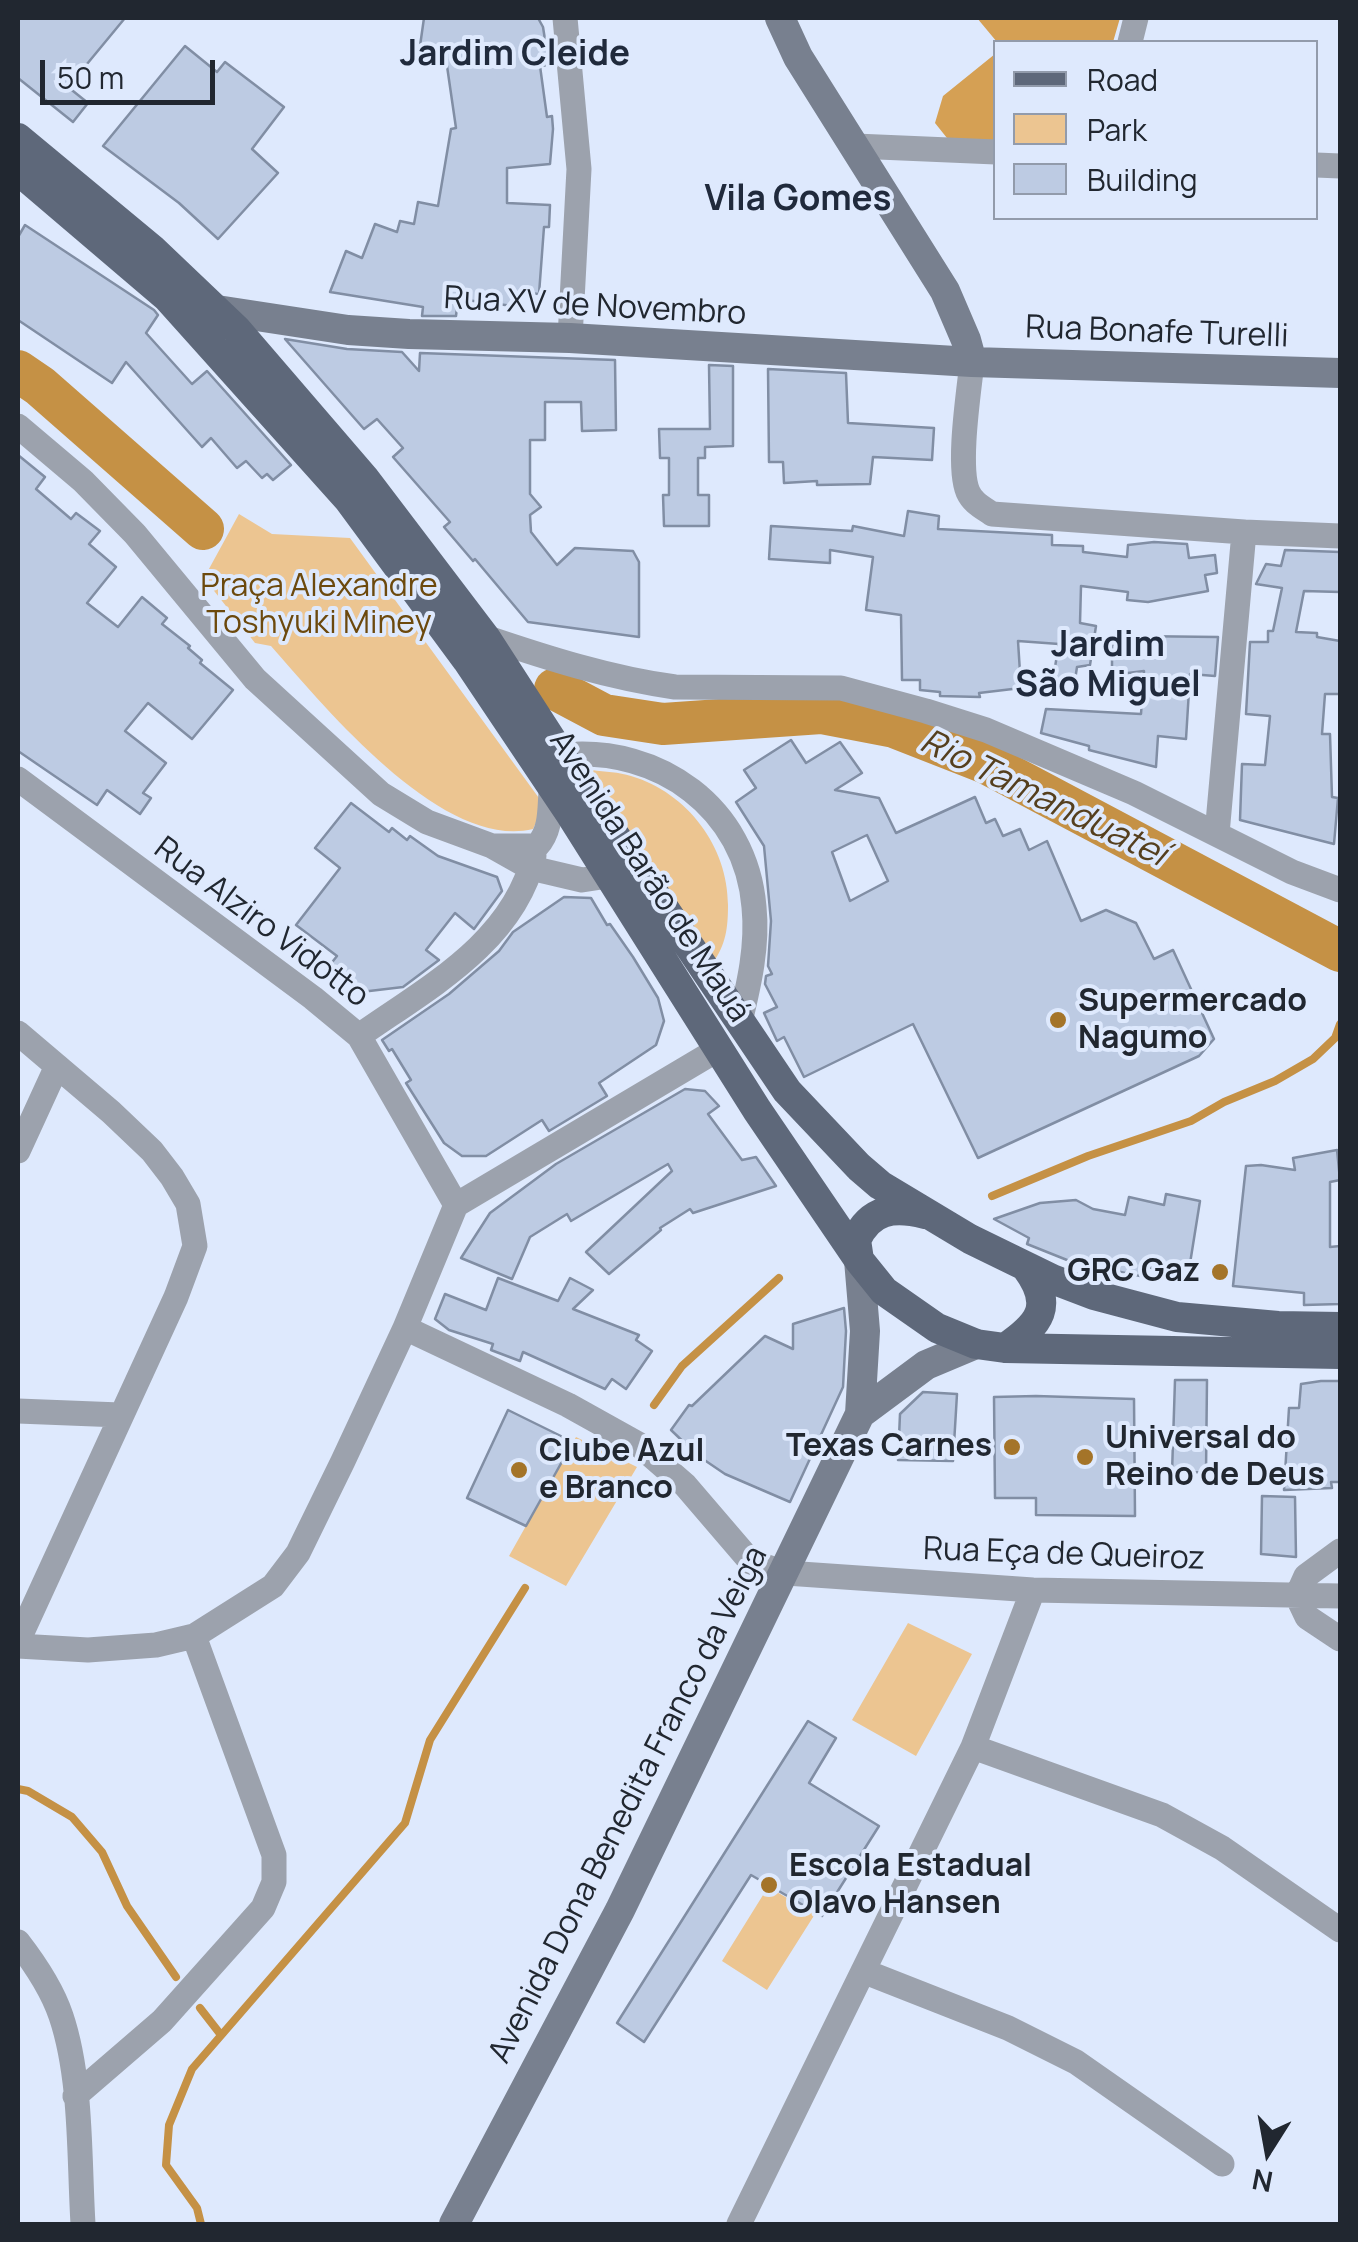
<!DOCTYPE html>
<meta charset="utf-8">
<style>
body{margin:0}
#map{position:relative;width:1358px;height:2242px;overflow:hidden;background:#dee9fd;font-family:Manrope,sans-serif}
canvas{display:block}
.frame{position:absolute;inset:0;border:20px solid #212730;pointer-events:none}
.legend{position:absolute;left:993px;top:40px;width:325px;height:180px;box-sizing:border-box;background:#dee9fd;border:2px solid #929bab;margin:0;padding:12px 18px;list-style:none;font-size:30px;color:#212730}
.legend li{display:flex;align-items:center;gap:20px;height:50px}
.legend b{width:50px;border:2px solid #929bab}
.north{position:absolute;left:1218px;top:2102px;width:100px;height:100px;-webkit-text-stroke:8px #dee9fd;paint-order:stroke;rotate:191deg;font-size:28px;font-weight:700;line-height:40px;text-align:center;color:#212730}
.north::after{content:'';display:block;margin:auto;width:35px;height:45px;background:#212730;clip-path:polygon(50% 0,100% 100%,50% 72%,0 100%)}
.scale{position:absolute;left:40px;top:60px;width:175px;height:45px;box-sizing:border-box;border:5px solid #212730;border-top:0;padding-left:12px;font-size:30px;line-height:35px;white-space:nowrap;color:#212730;-webkit-text-stroke:8px #dee9fd;paint-order:stroke}
</style>
<div id="map">
<canvas width="1358" height="2242"></canvas>
<div class="frame"></div>
<ul class="legend">
<li><b style="height:12px;background:#5e687a"></b>Road</li>
<li><b style="height:28px;background:#ecc591"></b>Park</li>
<li><b style="height:28px;background:#bdcbe3"></b>Building</li>
</ul>
<div class="north">N</div>
<div class="scale">50 m</div>
</div>
<script>
const ctx = document.querySelector('canvas').getContext('2d');
ctx.lineJoin = 'round';
function fillPath(path, color) { ctx.fillStyle = color; ctx.fill(path, 'evenodd'); }
function strokePath(path, color, width, dash) { ctx.strokeStyle = color; ctx.lineWidth = width; ctx.lineCap = dash ? 'butt' : 'round'; ctx.setLineDash(dash || []); ctx.stroke(path); }
function label(font, color, halo, rows, align = 'center') {
  ctx.font = font + ' Manrope,sans-serif'; ctx.lineWidth = 8; ctx.setLineDash([]); ctx.textBaseline = 'middle'; ctx.strokeStyle = halo; ctx.fillStyle = color; for (const [text, x, y, turn = 0] of rows) {
    ctx.save(); ctx.translate(x, y); ctx.rotate((+turn || 0) * Math.PI / 180); ctx.textAlign = isNaN(turn) ? turn : align; if (halo) ctx.strokeText(text, 0, 0); ctx.fillText(text, 0, 0); ctx.restore();
  }
}
fillPath(new Path2D(`
 M239,514L272,534L350,538L544,805L533,829C442,851 324,706 271,646L255,643L204,578Z
 M592,770C605,772 619,772 631,776C688,793 728,847 728,905C728,928 726,945 712,964Z
 M576,1437L637,1467L566,1586L509,1556Z
 M908,1623L972,1654L916,1756L852,1720Z
 M768,1887L815,1914L767,1990L722,1961Z`), '#ecc591');
fillPath(new Path2D(`
 M977,18H1120L1113,42H997Z
 M995,54V148H955L935,123L943,96Z`), '#d5a054');
strokePath(new Path2D(`
 M992,1196L1088,1156L1191,1121L1224,1102L1275,1081L1313,1059L1335,1038L1340,1024
 M654,1405L682,1366L779,1278
 M18,1789L28,1791L72,1817L102,1852L127,1906L176,1977
 M200,2008L221,2035
 M201,2224L197,2208L166,2165L169,2125L192,2069L405,1823L430,1740L525,1588`), '#c59145', 8);
strokePath(new Path2D(`
 M18,371L40,386L203,529
 M555,689L604,715L663,724L821,713L894,727L986,763L1340,951`), '#c59145', 42);
const building = new Path2D(`
 M18,18H125L68,87L88,103L73,122L18,78Z
 M424,18H538L543,27L549,65L540,66L547,117L552,116L553,129L550,164L507,168V203L550,205L549,227H544L539,294L515,292L513,306L458,299L456,316H422L423,307L330,292L346,251L362,258L375,224L397,232L400,221L414,224L418,202L438,206L451,129L456,128L447,66L434,64L435,55L419,53Z
 M185,46L217,72L225,62L284,107L252,149L278,173L218,239L179,203L103,146Z
 M25,225L154,310L158,315L146,333L192,384L207,371L291,465L273,480L267,474L262,478L246,461L237,468L211,438L202,447L126,362L112,383L18,320V237Z
 M285,339L347,349L402,352L419,371L420,353L615,360L616,430L582,431L581,402H545V440H530V494L541,507L530,515L531,532L557,565L575,548L633,551L639,562V637L528,622L475,559L473,561L444,527L450,522L393,457L403,448L377,419L364,429Z
 M709,365L733,366V446L705,447V458H698V495H709V526H664L663,495H669V458H660L659,429H710Z
 M768,369L846,373L848,423L934,428L932,460L873,457L870,484L817,485V481L784,483L783,462H769Z
 M18,455L45,477L36,489L71,519L76,513L100,531L89,544L116,567L87,603L118,627L142,597L167,618L162,624L190,646L188,648L202,660L200,663L233,690L192,739L148,703L125,731L166,763L143,793L151,798L140,814L107,790L97,805L18,751Z
 M908,511L939,516L938,529L1052,535V545L1083,546V552L1127,557L1128,545L1154,542L1187,544L1189,558L1215,555L1217,573L1205,575L1208,591L1148,602L1127,600L1128,592L1081,586L1080,623L1096,626L1090,665L1077,667L1075,680L1052,684L1059,644L1018,641L1021,688L979,693L980,697L940,696V692L920,690V680H902L901,615L866,610L873,557L830,550V563L769,559L771,526L852,531L853,526L904,536Z
 M1285,550L1340,552V592L1304,591L1296,632L1317,633V637L1340,641V694H1325L1322,734H1330L1332,797L1338,798L1334,844L1240,820L1242,764L1265,765L1270,716L1246,714L1250,642H1268V631H1273L1282,588L1256,584L1266,564L1281,566Z
 M1134,636L1218,637L1215,676L1190,674L1186,739L1158,736L1156,767L1089,750V746L1041,733L1046,709L1141,714L1144,671L1112,675V645L1134,640Z
 M791,740L806,763L840,742L862,773L835,790L879,798L896,833L975,797L986,823L995,819L1003,836L1020,829L1029,850L1047,841L1081,921L1106,910L1136,923L1154,959L1173,950L1214,1039L1199,1056L978,1158L913,1024L804,1077L784,1037L777,1041L764,1013L777,1007L765,984L766,976L772,974L768,966L771,921L764,846L736,802L756,788L744,770ZM867,835L888,881L850,901L832,852Z
 M351,803L389,832L392,828L407,840L410,836L438,856L497,877L502,891L474,929L455,913L426,950L439,960L403,987L361,992L326,970L337,956L296,925L340,868L315,848Z
 M564,897L591,898L607,925L610,924L633,957L658,998L664,1021L656,1045L599,1083L607,1096L549,1131L542,1120L486,1156H462L444,1143L406,1083L411,1080L392,1049L389,1051L382,1040L449,994L499,951L513,932Z
 M685,1089L705,1091L719,1106L708,1114L742,1160L756,1157L776,1186L693,1213L690,1209L660,1228L661,1230L609,1274L586,1252L672,1171L668,1164L571,1221L567,1214L530,1237L512,1279L461,1258L490,1213L556,1164Z
 M1337,1150L1340,1180L1330,1182V1247L1340,1246V1304L1304,1305V1293L1233,1286L1246,1166L1261,1165L1295,1170L1293,1158Z
 M1166,1194L1200,1201L1188,1276L1147,1267L1145,1277L1072,1262L1027,1244L1029,1238L994,1219L1040,1203L1076,1200L1093,1209L1125,1215L1129,1197L1164,1205Z
 M498,1278L558,1301L570,1278L593,1290L573,1309L639,1335L636,1340L652,1351L626,1389L612,1379L605,1389L523,1352L520,1361L491,1350L493,1344L449,1330L435,1319L445,1294L486,1310Z
 M844,1308L846,1331L843,1387L790,1502L725,1474L697,1455L671,1430L689,1405L692,1406L765,1336L793,1349V1324Z
 M1175,1380H1207L1206,1472L1172,1473Z
 M1321,1381H1340V1482H1331L1332,1488L1284,1490L1289,1408H1299L1301,1384Z
 M923,1392L957,1394L953,1461L898,1460L900,1414Z
 M1036,1396L1134,1399L1135,1516L1036,1515V1498H995L994,1397Z
 M508,1410L573,1442L526,1526L467,1498Z
 M1262,1496L1295,1497L1296,1557L1261,1554Z
 M808,1721L836,1738L809,1783L879,1826L822,1916L751,1875L644,2042L617,2023Z`);
fillPath(building, '#bdcbe3');
strokePath(building, '#818ea4', 2.5);
strokePath(new Path2D(`
 M565,18L579,169L570,338
 M1130,42L1136,18
 M855,146L996,152
 M1316,165L1340,166
 M972,362C969,391 957,467 968,492C973,503 982,507 992,514L1244,532L1340,536
 M18,426L83,481L135,534L255,679L381,794L427,822L492,846L531,868L582,880L608,876
 M485,637C547,658 610,678 675,687L841,688L926,711L986,730L1134,793L1292,872L1340,890
 M18,779L313,998L359,1036L456,1205
 M1217,834L1244,532
 M492,846H537C561,820 540,780 564,755C659,746 746,808 754,907C758,946 749,984 740,1022
 M18,1033L111,1112L152,1151L172,1177L188,1204L195,1246L176,1297L18,1641
 M359,1036C427,988 513,943 534,856
 M18,1151L57,1066
 M405,1328L568,1405L638,1444L685,1485L751,1562L786,1573L1033,1590L1340,1596
 M18,1411L120,1415
 M1340,1551L1306,1576L1297,1596L1307,1617L1340,1639
 M18,1646L88,1650L156,1645L194,1636L273,1586L298,1553L343,1461L405,1328L456,1205L717,1050
 M973,1747L1162,1815L1222,1848L1340,1930
 M18,1942C35,1964 52,1989 61,2016C82,2078 79,2159 83,2224
 M863,1971L1008,2028L1076,2062L1222,2164
 M75,2096L162,2021L263,1908L274,1882V1855L194,1636
 M739,2224L973,1747L1033,1590`), '#9ca2ad', 25);
strokePath(new Path2D(`
 M780,18L798,57L945,291L966,340L972,362
 M217,310L348,330L409,334L570,338L972,362L1340,373
 M860,1414L926,1365L976,1344
 M454,2224L620,1910L860,1414L865,1331L859,1260`), '#78808f', 30);
strokePath(new Path2D(`
 M18,138L153,250L236,329L365,479L485,637L578,781L787,1091L859,1167L880,1185L970,1239L1052,1279L1094,1295L1177,1317L1278,1326L1340,1327
 M18,170L167,297L349,500L467,660L571,815L757,1110L859,1260L884,1291L937,1328L976,1344L1005,1348L1340,1354
 M859,1260L856,1240C870,1209 894,1206 925,1214
 M1005,1348C1040,1324 1055,1306 1026,1267`), '#5e687a', 30);
for (const [x, y, r, color] of [
 [1058,1020,10,"#a47429"],
 [1220,1272,10,"#a47429"],
 [1012,1447,10,"#a47429"],
 [1085,1457,10,"#a47429"],
 [519,1470,10,"#a47429"],
 [769,1885,10,"#a47429"]
]) { const dot = new Path2D(); dot.arc(x, y, r, 0, 2 * Math.PI); ctx.fillStyle = color; ctx.fill(dot); strokePath(dot, '#dee9fd', 4); }
label('32px', '#212730', '#dee9fd', [
 ["Rua XV de Novembro",595,307,3],
 ["Rua Bonafe Turelli",1157,333,2],
 ["Avenida Barão de Mauá",649,877,57],
 ["Rua Alziro Vidotto",261,923,37],
 ["Rua Eça de Queiroz",1064,1555,2],
 ["Avenida Dona Benedita Franco da Veiga",629,1805,-63]
]);
label('32px', '#6c490d', '#dee9fd', [
 ["Praça Alexandre",319,587],
 ["Toshyuki Miney",319,624]
]);
label('bold 32px', '#212730', '#dee9fd', [
 ["Supermercado",1078,1002],
 ["Nagumo",1078,1039],
 ["GRC Gaz",1200,1272,"right"],
 ["Universal do",1105,1439],
 ["Reino de Deus",1105,1476],
 ["Texas Carnes",992,1447,"right"],
 ["Clube Azul",539,1452],
 ["e Branco",539,1489],
 ["Escola Estadual",789,1867],
 ["Olavo Hansen",789,1904]
], 'left');
label('bold 35px', '#202a3c', '#dee9fd', [
 ["Jardim Cleide",515,55],
 ["Vila Gomes",798,200],
 ["Jardim",1108,646],
 ["São Miguel",1108,686]
]);
label('italic 35px', '#553f1e', '#dee9fd', [
 ["Rio Tamanduateí",1043,799,26]
]);
</script>
